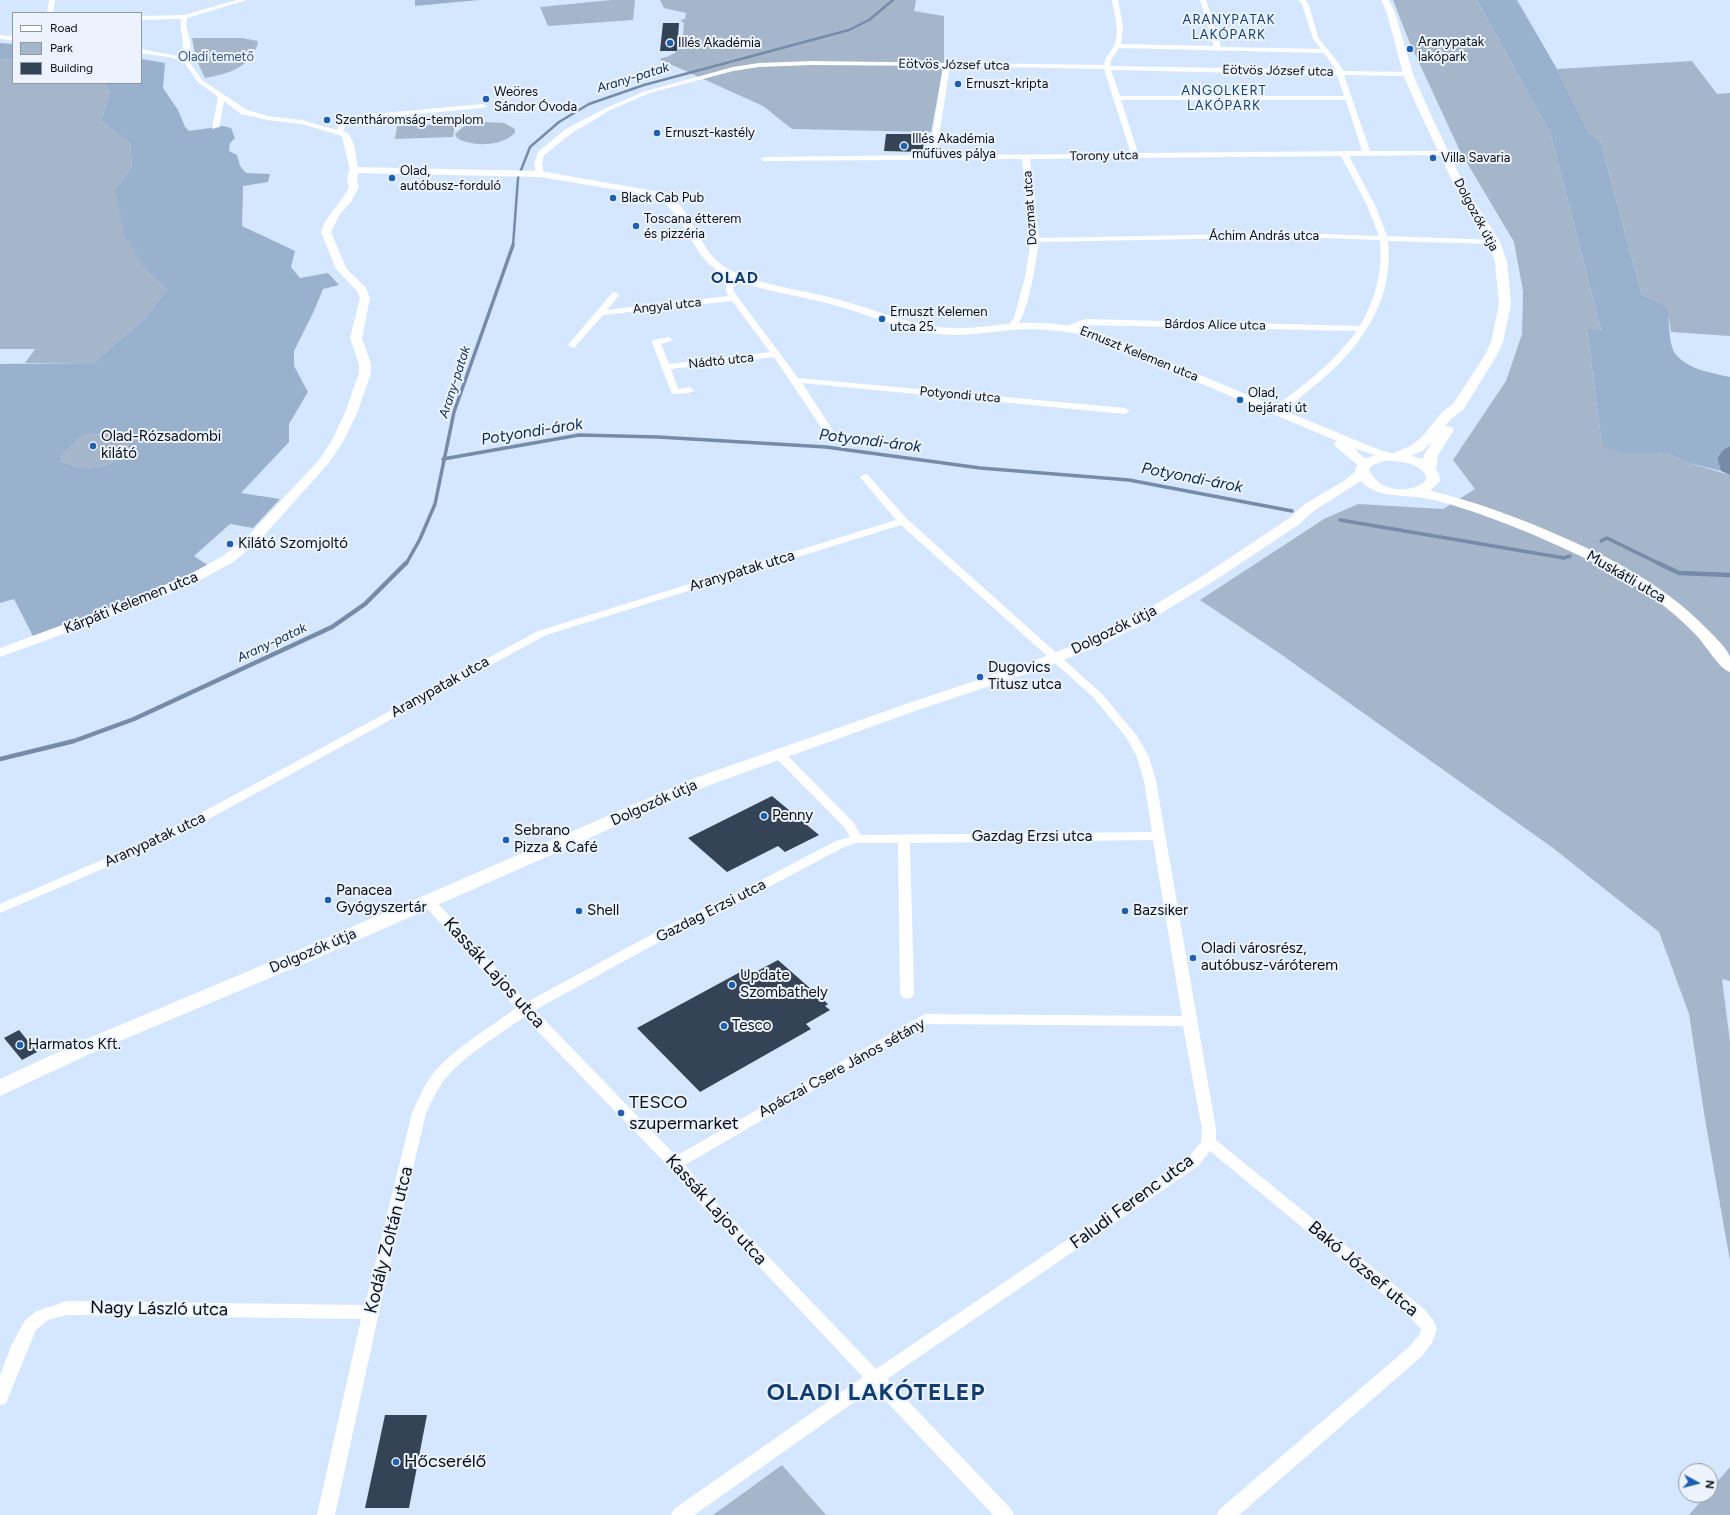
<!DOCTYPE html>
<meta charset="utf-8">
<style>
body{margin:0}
#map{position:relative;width:1730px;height:1515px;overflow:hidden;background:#d5e7ff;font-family:Figtree,sans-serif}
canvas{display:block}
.legend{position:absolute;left:12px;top:12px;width:130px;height:72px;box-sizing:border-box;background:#ecf3fd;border:1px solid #9197a0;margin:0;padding:5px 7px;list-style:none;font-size:12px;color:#080e15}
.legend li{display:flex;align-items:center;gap:8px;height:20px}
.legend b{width:20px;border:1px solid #9197a0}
.north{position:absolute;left:1678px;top:1463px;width:40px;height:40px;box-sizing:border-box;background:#ecf3fd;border:1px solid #9197a0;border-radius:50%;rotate:97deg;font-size:11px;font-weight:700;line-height:16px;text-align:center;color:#080e15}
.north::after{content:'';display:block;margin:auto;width:14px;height:18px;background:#1d60b1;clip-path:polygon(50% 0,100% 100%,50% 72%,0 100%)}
</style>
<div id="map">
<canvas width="1730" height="1515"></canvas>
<ul class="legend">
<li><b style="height:5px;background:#fff"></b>Road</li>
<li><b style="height:11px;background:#a5b5ca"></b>Park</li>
<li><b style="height:11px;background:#354356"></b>Building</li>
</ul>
<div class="north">N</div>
</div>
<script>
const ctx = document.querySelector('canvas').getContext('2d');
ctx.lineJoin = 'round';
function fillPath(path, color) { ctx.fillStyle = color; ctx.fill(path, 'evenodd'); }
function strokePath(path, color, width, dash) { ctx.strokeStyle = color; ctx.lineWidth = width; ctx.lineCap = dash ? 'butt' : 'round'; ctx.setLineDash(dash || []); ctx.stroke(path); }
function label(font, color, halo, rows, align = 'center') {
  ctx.font = font + ' Figtree,sans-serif'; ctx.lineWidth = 4; ctx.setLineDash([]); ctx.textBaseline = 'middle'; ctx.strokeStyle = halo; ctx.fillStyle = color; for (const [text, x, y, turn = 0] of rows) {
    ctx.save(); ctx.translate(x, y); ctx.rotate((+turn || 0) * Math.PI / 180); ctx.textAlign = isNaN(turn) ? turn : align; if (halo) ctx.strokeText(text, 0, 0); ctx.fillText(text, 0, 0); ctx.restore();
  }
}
fillPath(new Path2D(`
 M611,0H635L633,20L548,26L540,7Z
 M660,0H916L914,11L944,16V63L931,132L792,129L763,106L659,59C684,53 682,45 684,23L680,20L685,19L686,13L664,8Z
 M1393,0H1477L1551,135L1601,330L1587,331L1601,438L1620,453H1658L1671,455L1689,463L1730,475V981L1722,979L1730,1042V1261L1705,1119L1689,1014L1659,932L1553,848L1282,655L1200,600L1324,519L1358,504L1443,509L1475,489L1453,460L1506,381L1522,334L1523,291L1514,242L1460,151L1409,41Z
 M192,38H242L258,41C254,67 227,74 205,78L196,59Z
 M0,59L13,60V83H104L110,91L101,121L130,143L132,167L115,189L146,270L167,290L145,318L93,363H25L35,349H0Z
 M1692,61L1717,94L1730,93V336L1671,332C1668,307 1664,305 1642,295L1600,140L1589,133L1557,69Z
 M483,122L504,123L515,129V133C501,147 472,147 457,138L455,134L463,127Z
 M455,124L453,137L395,139L397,126Z
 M130,433L133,435C130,441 127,449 123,454C110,471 78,470 61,461L62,454L84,435Z
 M782,1465L826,1515H713Z
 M1730,1467V1515H1689L1706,1495H1710V1490Z`), '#a5b5ca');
fillPath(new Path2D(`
 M415,0H479L415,6Z
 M1477,0H1517L1557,69L1589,133L1600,140L1642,295L1660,303L1667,308C1670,321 1668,340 1674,352C1685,369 1712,373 1730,377V446L1723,450L1717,458L1721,471L1689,463L1671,455L1658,453H1620L1604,446L1601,438L1587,330H1601L1551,135Z
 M0,43L13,44V60L0,59Z
 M141,59L165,63L163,88L178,110L185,127L189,131L223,126L231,128L235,138L230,143L229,151L237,155L240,166L246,173L270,174L268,182L243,186L242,226L295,251L291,267L300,278L328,273L339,285L323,289L313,313L294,351V366L308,392L289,424V442L241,493L280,499L253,528L230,524L194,556L209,566L142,597L34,638L14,599L0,603V364L93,363L145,318L167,290L146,270L125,237L115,189L132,167L130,143L101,121L110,91L104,83H141ZM130,433L133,435C130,441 127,449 123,454C110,471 78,470 61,461L62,454L84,435Z`), '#9ab1ce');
fillPath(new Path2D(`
 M1730,446V475L1721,471L1717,458L1723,450Z`), '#768ba7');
strokePath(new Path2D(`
 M513,246L518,178L530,147L559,122L589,104L644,85L849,30L869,20L893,0`), '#768ba7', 2.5);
strokePath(new Path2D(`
 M443,459L579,435L658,437L826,447L980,468L1129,480L1292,511
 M1340,520L1564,558L1570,556
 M1601,541L1607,538L1660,564
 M406,564L420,539L435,504L454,412L513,245`), '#768ba7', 3.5);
strokePath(new Path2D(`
 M1658,563L1679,573L1730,575
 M0,759L74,741L134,719L332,627L365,604L406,563`), '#768ba7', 4.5);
fillPath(new Path2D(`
 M663,23H679L677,51H660Z
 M886,134H924L923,152L884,151Z
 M772,796L819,835L785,852L778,846L727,872L688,838Z
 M778,960L828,1004L825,1006L830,1010L806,1024L811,1029L700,1092L637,1028L744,970L750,975Z
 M19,1030L37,1052L22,1060L4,1038Z
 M385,1415H427L409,1508H365Z`), '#354356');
fillPath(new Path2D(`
 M49,0H55L53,13H47Z
 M237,0H247L187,18L186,24L191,46L188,60L202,80L247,110L268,116L302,120L337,130L341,120L352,116L483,104L487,106L483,108L354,120L347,123L343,131C356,135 356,159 358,170L354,172L350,170L342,136L302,124L268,120L241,114L224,101L219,127L212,129L218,97L198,82L183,61L168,57L141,53V49L182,57C186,41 179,33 181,19L141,20V16L184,15Z
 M1112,0H1118L1123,26L1121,44L1214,46L1200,0H1206L1221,47L1321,49L1313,39L1302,4L1298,0H1305L1308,3L1319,39L1337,61L1343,71L1408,72L1411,74L1408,76L1344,75L1370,151H1444L1448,153L1444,155L1349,156L1375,205L1387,236L1494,240L1498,242L1494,244L1388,241C1395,304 1356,354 1308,391C1299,398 1287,410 1275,413L1270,410L1272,408C1304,386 1333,363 1357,331L1085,325L1068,330L1064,327L1085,319L1360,326C1375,300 1383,271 1380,240L1294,237L1039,242C1036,258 1028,325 1012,329L1008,326L1014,318L1025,277L1031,240L1022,159L764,161L760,159L764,157L929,155L943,66L812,65L759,67L733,71L650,93L610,110L572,133L544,155L542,164L544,174L540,176L536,174L534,164L538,152L566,129L606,108L646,91L733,67L759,63L812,61L1104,65C1105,56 1112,52 1115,43C1120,30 1114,14 1112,0ZM1119,48L1324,53L1336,70L1110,66L1111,60ZM950,66L1104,69L1131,154L936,155ZM1111,70L1337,75L1344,96H1120ZM1121,100H1346L1362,151L1138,153ZM1341,156L1367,205L1379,236L1294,233L1039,238L1030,159Z
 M0,35L13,36V40L0,39Z
 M744,276L748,279L733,287L734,292L798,378L1125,408L1130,411L1125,414L802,383L839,440L834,443L831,442L774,357L671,369L678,389L689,387L694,390L689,393L672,394L652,342L653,340L669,337L673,340L661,344L669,364L770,352L732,301L603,315L575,347L572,348L568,345L612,293L615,292L619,295L607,310L729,296L726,292V284Z
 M865,474L868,475L907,519L1102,694L1137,736L1149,757L1156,781L1216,1129V1140L1425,1310L1433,1320L1437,1329L1432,1343L1422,1356L1239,1515H1217L1220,1509L1410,1346L1420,1334L1421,1329L1407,1314L1210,1151L1198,1166L887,1379L1011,1509L1014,1515H993L874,1388L694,1515H671L674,1509L863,1377L704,1208L670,1168L524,1017C499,1035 460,1058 442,1083C436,1092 431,1102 426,1113L379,1312L335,1515H317L361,1319L67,1315L48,1320L36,1330L6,1403L0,1405V1376L12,1344L25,1320L37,1311L67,1301L365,1305L412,1113C418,1100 423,1087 432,1075C451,1050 491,1027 516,1008L424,905L422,902L424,899H434L527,1002L669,925L723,900L836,841L850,837L845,828L776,758L774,755L780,751L784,752L854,823L861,835L1152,832L1144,781L1137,757L1126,737L1094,698L901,525L546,635L172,839L0,913V904L164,833L538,631L896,520L860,477ZM1153,840L1182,1016L925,1014L676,1156L535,1010L679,931L733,906L844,847L857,843H898L900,994L902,997L907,999L912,997L914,994L910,843ZM927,1024L1183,1026L1202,1129L1201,1142L1188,1158L876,1369L714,1200L685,1165Z`), '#fff');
fillPath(new Path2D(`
 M354,167L540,171L660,192C669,197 676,201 682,208C699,230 705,259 732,271C766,287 805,290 840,300C877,310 913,327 951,328C975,329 998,324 1021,323C1046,322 1071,325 1096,331L1309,421L1380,450L1395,454L1397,457L1391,461L1354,448L1370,464L1368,467H1360L1336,447L1334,444L1337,441L1088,336C1062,330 1036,328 1010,330C991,332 972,335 953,335C910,334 871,315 830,304C798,295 752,290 723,274C689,256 689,216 654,196L540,177L358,173L357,181L359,187L351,202L340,214L331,232L346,268L366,288L370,298L362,338L371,364V373L357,413L344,440L328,464L259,541L233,562L204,578L148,603L0,657V648L138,597L194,572L223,556L249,535L320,459L332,440L345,413L359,373V364L350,338L360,298L357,291L336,269L321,232C326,214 342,203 349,187L347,181L349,170Z`), '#fff');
fillPath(new Path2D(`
 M1381,0H1389L1395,13L1413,74L1425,102L1465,187L1500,242L1507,262L1511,304L1503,342L1497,355L1463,410L1452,418L1445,426L1452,427L1454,430L1438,455L1436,469L1439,474L1440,481L1430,491C1467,499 1502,512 1537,526C1599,552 1660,580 1707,629C1713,635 1728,649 1730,657C1730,661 1730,667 1730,672C1719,669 1705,644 1696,635C1669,607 1638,585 1603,567C1571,551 1538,536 1504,523C1477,513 1451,503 1423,498C1400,494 1378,499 1361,481L1315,510L1298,525L1217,579L1145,623L1096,647L1046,667L915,711L707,786L315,959L96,1051L0,1096V1079L82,1041L301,949L695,778L903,705L1034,661L1084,641L1135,617L1207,573L1288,519L1305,504L1344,481L1356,471L1355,469L1363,459L1384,453H1394L1412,445L1423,436L1442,412L1453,404L1485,355L1491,342L1499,304L1495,262L1488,242L1455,187L1415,102L1403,74L1387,13ZM1432,442L1424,455L1423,459L1411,456L1422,451ZM1385,461C1398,461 1417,462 1425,474L1426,480C1411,496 1376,491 1369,469L1373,465Z`), '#fff');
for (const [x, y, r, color] of [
 [670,43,4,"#1d60b1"],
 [1410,49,4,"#1d60b1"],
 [958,84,4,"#1d60b1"],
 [486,99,4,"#1d60b1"],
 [327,120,4,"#1d60b1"],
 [657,133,4,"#1d60b1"],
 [904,146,4,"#1d60b1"],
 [1433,158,4,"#1d60b1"],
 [392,178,4,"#1d60b1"],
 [613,198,4,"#1d60b1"],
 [636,226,4,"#1d60b1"],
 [882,319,4,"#1d60b1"],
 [1240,400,4,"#1d60b1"],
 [93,446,4,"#1d60b1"],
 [230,544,4,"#1d60b1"],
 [980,677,4,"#1d60b1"],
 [764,816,4,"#1d60b1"],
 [506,840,4,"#1d60b1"],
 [328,900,4,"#1d60b1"],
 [579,911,4,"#1d60b1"],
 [1125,911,4,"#1d60b1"],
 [1193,958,4,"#1d60b1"],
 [732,985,4,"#1d60b1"],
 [724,1026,4,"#1d60b1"],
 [20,1045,4,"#1d60b1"],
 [621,1113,4,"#1d60b1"],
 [396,1462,4,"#1d60b1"]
]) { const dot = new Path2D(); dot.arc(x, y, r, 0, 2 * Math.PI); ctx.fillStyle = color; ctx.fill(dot); strokePath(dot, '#ecf3fd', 1.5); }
ctx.letterSpacing = '1px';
label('13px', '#123d70', '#ecf3fd', [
 ["ARANYPATAK",1229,20],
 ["LAKÓPARK",1229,35],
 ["ANGOLKERT",1224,91],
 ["LAKÓPARK",1224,106]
]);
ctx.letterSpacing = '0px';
label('13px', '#080e15', '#ecf3fd', [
 ["Aranypatak",1418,42],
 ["lakópark",1418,57],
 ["Illés Akadémia",678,43],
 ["Ernuszt-kripta",966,84],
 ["Weöres",494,92],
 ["Sándor Óvoda",494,107],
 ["Szentháromság-templom",335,120],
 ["Ernuszt-kastély",665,133],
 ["Illés Akadémia",912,139],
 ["műfüves pálya",912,154],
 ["Villa Savaria",1441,158],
 ["Olad,",400,171],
 ["autóbusz-forduló",400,186],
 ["Black Cab Pub",621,198],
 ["Toscana étterem",644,219],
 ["és pizzéria",644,234],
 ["Ernuszt Kelemen",890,312],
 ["utca 25.",890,327],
 ["Olad,",1248,393],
 ["bejárati út",1248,408]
], 'left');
label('13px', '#365680', '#ecf3fd', [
 ["Oladi temető",216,57]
]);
label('13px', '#080e15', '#ecf3fd', [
 ["Eötvös József utca",954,65,1],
 ["Eötvös József utca",1278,71,1],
 ["Torony utca",1104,156,-1],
 ["Dozmat utca",1030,208,-94],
 ["Dolgozók útja",1476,215,62],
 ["Áchim András utca",1264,236],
 ["Angyal utca",667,306,-6],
 ["Bárdos Alice utca",1215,325,1],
 ["Ernuszt Kelemen utca",1139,354,22],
 ["Nádtó utca",721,361,-6],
 ["Potyondi utca",960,395,5]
]);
label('italic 13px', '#09294f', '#ecf3fd', [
 ["Arany-patak",633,78,-17],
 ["Arany-patak",455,382,-72],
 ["Arany-patak",272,643,-25]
]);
label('15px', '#080e15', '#ecf3fd', [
 ["Olad-Rózsadombi",101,437],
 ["kilátó",101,454],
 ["Kilátó Szomjoltó",238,544],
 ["Dugovics",988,668],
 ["Titusz utca",988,685],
 ["Penny",772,816],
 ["Sebrano",514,831],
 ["Pizza & Café",514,848],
 ["Panacea",336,891],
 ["Gyógyszertár",336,908],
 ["Shell",587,911],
 ["Bazsiker",1133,911],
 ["Oladi városrész,",1201,949],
 ["autóbusz-váróterem",1201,966],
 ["Update",740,976],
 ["Szombathely",740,993],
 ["Tesco",732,1026],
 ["Harmatos Kft.",28,1045]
], 'left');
label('15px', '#080e15', '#ecf3fd', [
 ["Aranypatak utca",742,571,-17],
 ["Muskátli utca",1626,577,30],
 ["Kárpáti Kelemen utca",131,603,-22],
 ["Dolgozók útja",1114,630,-26],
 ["Aranypatak utca",440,687,-29],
 ["Dolgozók útja",654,803,-24],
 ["Gazdag Erzsi utca",1032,837],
 ["Aranypatak utca",155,840,-25],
 ["Gazdag Erzsi utca",711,911,-27],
 ["Dolgozók útja",313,951,-23],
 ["Apáczai Csere János sétány",842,1068,-29]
]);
ctx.letterSpacing = '1px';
label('bold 16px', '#123d70', '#ecf3fd', [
 ["OLAD",735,278]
]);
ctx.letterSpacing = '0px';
label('italic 16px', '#09294f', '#ecf3fd', [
 ["Potyondi-árok",532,432,-9],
 ["Potyondi-árok",870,441,7],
 ["Potyondi-árok",1192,478,11]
]);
label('18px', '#080e15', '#ecf3fd', [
 ["Kassák Lajos utca",494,973,48],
 ["Faludi Ferenc utca",1132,1202,-36],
 ["Kassák Lajos utca",716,1210,48],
 ["Kodály Zoltán utca",389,1240,-76],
 ["Bakó József utca",1363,1269,40],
 ["Nagy László utca",159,1309,1]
]);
label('18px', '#080e15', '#ecf3fd', [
 ["TESCO",629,1103],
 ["szupermarket",629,1124],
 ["Hőcserélő",404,1462]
], 'left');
ctx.letterSpacing = '1px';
label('bold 23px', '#123d70', '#ecf3fd', [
 ["OLADI LAKÓTELEP",876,1393]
]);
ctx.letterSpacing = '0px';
</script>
